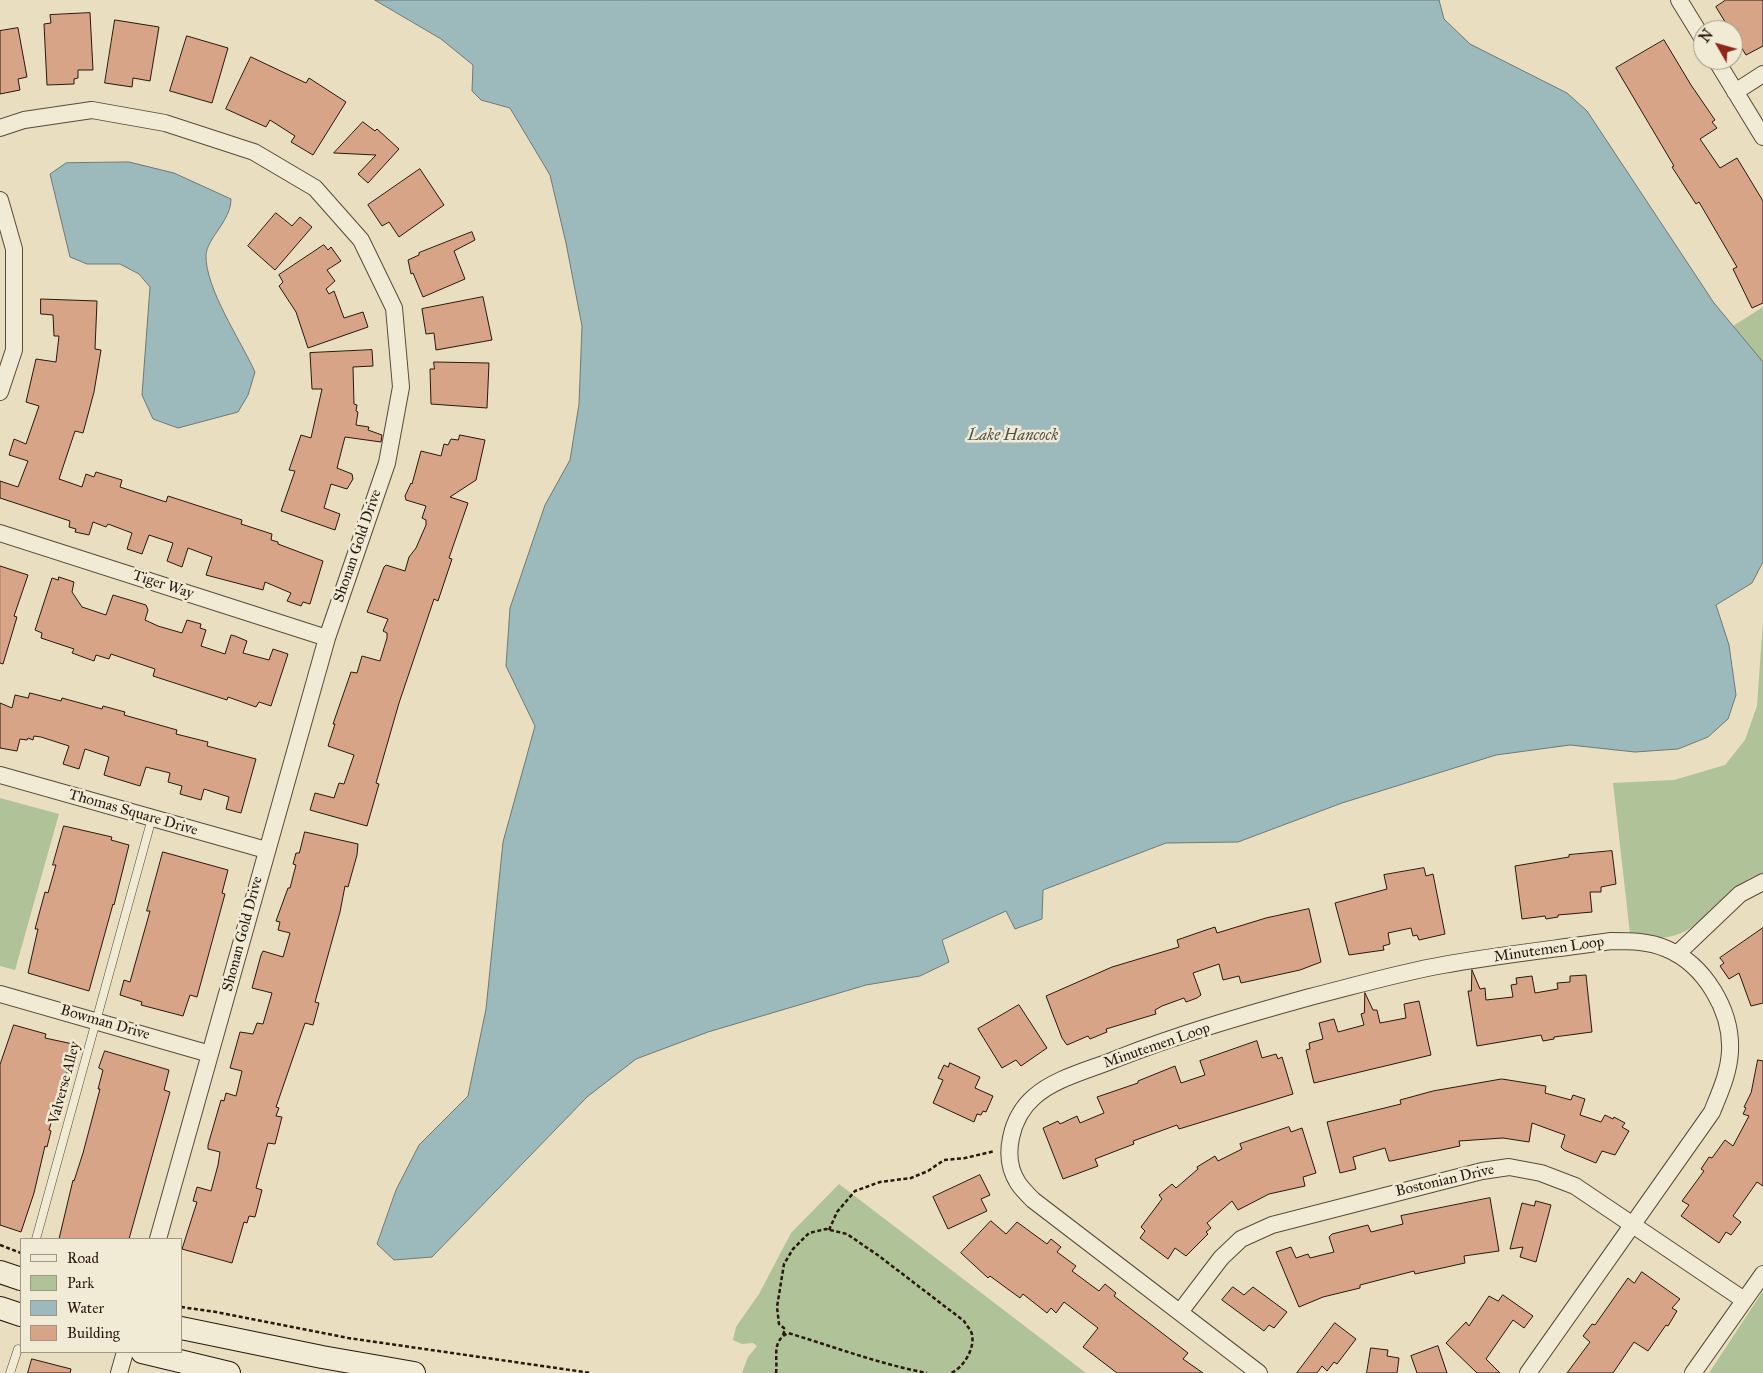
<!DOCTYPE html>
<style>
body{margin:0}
#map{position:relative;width:1763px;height:1373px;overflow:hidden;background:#e9debf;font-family:"IM FELL Great Primer",serif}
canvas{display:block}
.legend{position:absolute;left:20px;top:1238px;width:162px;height:115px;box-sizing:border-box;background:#f1ead5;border:1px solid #a19685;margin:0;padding:6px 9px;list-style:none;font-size:15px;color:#29180d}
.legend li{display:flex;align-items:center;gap:10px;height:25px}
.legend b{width:25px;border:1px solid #a19685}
.north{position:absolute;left:1693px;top:20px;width:50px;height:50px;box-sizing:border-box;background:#f1ead5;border:1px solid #a19685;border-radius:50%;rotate:308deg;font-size:14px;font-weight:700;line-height:20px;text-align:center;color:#29180d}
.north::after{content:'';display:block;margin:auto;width:18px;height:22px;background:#8f2418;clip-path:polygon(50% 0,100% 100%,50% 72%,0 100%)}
</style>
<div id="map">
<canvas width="1763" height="1373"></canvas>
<ul class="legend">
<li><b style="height:6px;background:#f1ead5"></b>Road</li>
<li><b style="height:14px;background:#b0c297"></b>Park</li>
<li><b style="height:14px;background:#9cb9bc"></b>Water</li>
<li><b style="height:14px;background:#d7a487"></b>Building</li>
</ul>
<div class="north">N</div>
</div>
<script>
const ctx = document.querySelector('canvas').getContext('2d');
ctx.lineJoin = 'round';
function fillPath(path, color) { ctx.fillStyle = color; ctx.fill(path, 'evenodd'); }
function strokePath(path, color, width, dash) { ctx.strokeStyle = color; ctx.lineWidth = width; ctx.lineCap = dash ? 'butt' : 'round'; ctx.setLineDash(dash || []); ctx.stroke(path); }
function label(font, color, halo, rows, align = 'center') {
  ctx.font = font + ' "IM FELL Great Primer",serif'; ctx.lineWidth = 5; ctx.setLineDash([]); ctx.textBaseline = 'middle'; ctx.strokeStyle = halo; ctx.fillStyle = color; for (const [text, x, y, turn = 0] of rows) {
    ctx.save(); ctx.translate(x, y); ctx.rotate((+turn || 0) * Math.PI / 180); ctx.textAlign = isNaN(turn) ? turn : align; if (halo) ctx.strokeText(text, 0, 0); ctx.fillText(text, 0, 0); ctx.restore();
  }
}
fillPath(new Path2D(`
 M1763,307V362L1733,326Z
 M1763,621V873C1725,884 1708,930 1668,937C1656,939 1643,935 1630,934L1613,783L1674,780L1725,765L1745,740L1757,706Z
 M0,798L59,814L15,970L0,966Z
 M839,1184L1086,1373H742L748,1357L757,1346L753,1343L742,1344L733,1340L736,1327L759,1294L791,1233Z
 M1763,1291V1373H1709Z`), '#b0c297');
const water = new Path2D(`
 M375,0H1439L1444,19L1470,44L1567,93L1587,111L1714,303L1763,362V562L1752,583L1716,605L1729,645L1736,695L1728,719L1708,737L1678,749L1635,752L1570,745L1496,755L1342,803L1238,842L1166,843L1043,890L1042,919L1015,929L1006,911L942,940L949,962L920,976L866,985L708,1032L636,1059L587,1097L432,1257L394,1260L377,1244L396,1190L419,1145L468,1096L486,1009L503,842L535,726L506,666L510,608L545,505L570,460L579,404L582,326L566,243L550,175L510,108L481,100L472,91L473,65L441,39Z
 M129,162L174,173L231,199C231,221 207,238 206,255C205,288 241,341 255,372L248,395L238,412L178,428L153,419L142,395L150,287L139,274L120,264H87L70,257L50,174L66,163Z`);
fillPath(water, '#9cb9bc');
strokePath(water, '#6e7976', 1);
const building = new Path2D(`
 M1726,0H1763V46L1746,55L1733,34V30H1730L1716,7Z
 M90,13L93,70H78V78L74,79V84L47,85L44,24L51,23L50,15Z
 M115,20L159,27L150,81L133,78L132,87L105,83Z
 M18,28L27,77L18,79L20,90L0,94V31Z
 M187,36L228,48L212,103L170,91Z
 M1664,40L1691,85L1715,120L1712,122L1717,128L1700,139L1720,168L1737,158L1763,201V303L1752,308L1733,269L1737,267L1699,202L1696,204L1672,167L1674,166L1616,68Z
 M251,57L306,83L309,78L346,102L313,155L291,142L295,136L270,120L266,127L226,109Z
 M363,122L375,131L377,129L399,149L368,183L358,174L376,155L334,153Z
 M420,169L444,205L399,237L389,222L382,226L368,205Z
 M276,213L292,226L300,217L312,227L275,270L248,246Z
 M472,232L475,240L454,251L465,279L423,297L413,273L411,274L408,260L419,255V253Z
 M324,245L328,250L331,247L341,261L327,270L335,281L326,289L329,294L334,291L344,318L363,312L368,327L308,348L296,312L279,286L283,282L279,275Z
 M483,297L492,340L436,350L434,333L426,334L422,309Z
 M41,299L97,301L95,349L101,350L94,392L83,433L75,431L59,479L82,487L86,474L94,477L96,472L122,480L120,487L166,502L168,496L242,520L241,524L272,534L271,540L278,542V544L323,561L310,604L303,602L301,606L287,601L291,593L265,582L263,590L206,575L212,557L188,548L182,567L167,561L173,543L149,535L142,554L127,549L132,533L108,524L106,527L93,522L89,535L75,532L76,529L69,527L70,521L0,498V481L18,487L28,461L9,455L14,439L26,444L39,406L26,402L36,359L56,362L59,336H54L53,315L41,314Z
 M372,350L373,366L353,367L354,404L357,405L356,411L358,412L356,425L369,427L368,430L382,435L381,442L345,437L337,468L352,474L353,479L347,489L331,484L324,508L340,514L335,530L281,511L295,471L289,470L301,435L311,438L322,389H312L310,353Z
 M434,362L489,363L487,408L431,404L430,369H434Z
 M460,435L485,440L476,480L450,497L468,503L449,558L452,559L438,601L434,599L399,703L376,783L379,784L367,826L310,810L315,793L334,798L339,783L344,784L354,755L328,746L335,724H333L351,672L357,673L362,656L380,661L387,638V633L383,631L388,619L367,612L384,567L386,565L405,571L409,557L416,548L426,525V520L422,518L426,506L406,500L405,496L411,483L412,484L421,451L441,456L444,444L448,445L451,439L458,440Z
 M0,566L28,575L14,616L17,617L3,664L0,663Z
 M59,577L74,582L72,592L82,607L106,615L113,595L146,605L148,610L145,620L158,626L182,633L187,620L201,624L200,628L206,630L201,646L225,654L231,635L235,636L247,641L243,653L269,660L273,649L288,654L271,706L259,702L256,707L228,697L227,700L153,676L155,669L111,654L109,659L96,655L94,661L72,653L74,649L41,638L42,633L35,630L52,578L58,580Z
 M30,693L61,701L62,698L102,709L103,706L125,712L124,715L177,730L176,734L208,742L207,746L256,759L241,813L226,809L229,797L204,789L201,800L180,794L182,786L168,782L170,773L146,767L140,786L104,775L109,757L85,749L79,769L63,764L69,746L41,737L34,736L33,740L28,738L27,740L20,739L17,751L0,748V703L12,708L15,695L28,698Z
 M64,826L112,837L111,840L129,845L114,905L113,904L89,991L28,973L38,929H35L45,892L48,893L56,865H53Z
 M305,832L358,844L357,855L348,887L345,886L340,912L315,1002L319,1003L313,1025L305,1023L276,1107L279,1108L276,1116L282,1117L275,1144L268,1143L256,1188L262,1190L255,1217L249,1216L247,1223L244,1222L232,1263L182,1249L197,1202L193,1201L197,1187L211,1191L218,1165L220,1152L208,1149V1145L221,1100L224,1101L226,1093L236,1096L242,1071L230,1068L240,1032L253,1034L257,1023L263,1024L272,993L252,988L261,955L263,951L283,957L290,933L278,930L280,922L276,921L288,888H290L296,865L293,864L296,853H299Z
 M1612,851L1616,884L1601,887V892H1590L1592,912L1558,915V917L1546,919L1545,916L1522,919L1515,866L1569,857V855Z
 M163,852L228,870L222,893L225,894L197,997L190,995L183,1016L141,1005L142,1002L120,995L124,980L130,982L150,911H147Z
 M1424,868L1426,876L1433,874L1445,934L1419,940L1417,935L1413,936L1411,928L1388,933L1390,944L1383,946L1384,950L1349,955L1335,903L1387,889L1384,875Z
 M1309,909L1321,962L1300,970L1241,983L1239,976L1223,980L1219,964L1193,973L1201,995L1197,998L1186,1002L1184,998L1162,1006L1155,1010L1156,1014L1106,1029L1107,1032L1090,1039L1088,1036L1067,1045L1062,1038L1046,996L1112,967L1179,947L1177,940L1206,930L1215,927L1217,933L1266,918Z
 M1763,928V1003L1751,1006L1739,973L1729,979L1720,966L1724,963L1720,958Z
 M1472,970L1480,989L1485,988L1486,1000L1513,997L1511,985L1517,984L1516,978L1532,976L1535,993L1558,989L1557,983L1570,982V976L1586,975L1592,1032L1554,1037V1039L1543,1041L1541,1035L1477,1046L1468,991H1471Z
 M1365,993L1373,1010H1377L1380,1023L1406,1018L1404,1004L1419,1001L1431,1055L1314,1083L1306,1050L1310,1049L1309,1043L1323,1039L1319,1023L1334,1019L1338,1032L1364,1025L1361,1014L1364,1013Z
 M1019,1005L1047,1048L1021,1066L1016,1060L1002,1068L978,1029Z
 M14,1025L46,1034L45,1038L73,1044L65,1082L63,1081L49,1130L51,1131L47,1147L45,1146L34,1193L21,1232L0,1225V1065Z
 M1257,1041L1262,1058L1276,1054L1278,1059L1282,1057L1293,1094L1179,1129L1177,1125L1133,1141L1134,1144L1095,1159L1098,1166L1063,1179L1043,1128L1058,1121L1060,1124L1077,1116L1080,1123L1104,1113L1097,1097L1138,1083V1081L1175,1066L1181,1083L1205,1075L1200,1061Z
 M105,1051L169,1070L164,1090L170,1092L165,1110L129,1239H59L73,1180L74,1181L83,1153L100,1089H98L103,1070L99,1068Z
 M1758,1060L1763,1061V1186L1757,1182L1733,1216L1741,1222L1731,1235L1726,1232L1719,1243L1681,1216L1689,1205L1682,1201L1704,1171L1701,1169L1709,1157L1712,1158L1725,1140L1733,1146L1749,1116L1743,1114L1746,1108L1744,1107L1751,1093Z
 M950,1063L980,1077L975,1088L993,1096L986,1112L983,1111L981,1115L977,1114L974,1122L933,1103L943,1080L938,1078L944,1065L948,1067Z
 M1502,1079L1546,1086L1545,1093L1571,1100L1573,1095L1585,1099L1580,1115L1601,1122L1605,1115L1613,1119L1614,1117L1625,1123L1622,1127L1629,1131L1615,1155L1602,1151L1596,1163L1564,1150L1561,1147L1565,1135L1532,1123L1529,1142L1503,1138L1459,1141L1460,1146L1391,1161H1389L1385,1148L1353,1157L1356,1169L1340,1173L1327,1122L1401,1104L1400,1100L1433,1091Z
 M1289,1127L1291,1132L1302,1128L1316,1173L1303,1177L1305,1186L1269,1194L1238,1210L1232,1201L1207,1223L1211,1228L1206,1232L1208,1234L1186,1256L1175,1248L1168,1259L1140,1238L1145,1231L1141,1227L1162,1199L1159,1195L1172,1184L1176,1188L1198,1169L1197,1167L1215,1156L1218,1161L1242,1149L1240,1144Z
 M980,1175L990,1195L981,1199L987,1211L948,1229L933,1197Z
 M1490,1198L1499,1251L1464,1256L1465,1263L1415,1274L1414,1271L1360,1285V1288L1323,1297L1299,1307L1276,1252L1291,1247L1296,1258L1308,1254L1310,1258L1334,1252L1329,1237L1332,1234L1368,1225L1371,1232L1403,1224L1401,1216Z
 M1536,1201L1551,1205L1536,1262L1520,1257L1523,1247L1510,1249L1522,1203L1534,1206Z
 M991,1221L1006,1234L1017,1222L1047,1244L1051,1239L1061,1247L1057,1252L1076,1266L1072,1271L1099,1291L1105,1284L1116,1293L1114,1296L1188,1353L1183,1359L1203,1373H1117L1083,1347L1098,1328L1064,1302L1056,1313L1051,1308L1047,1313L1023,1294L1020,1298L990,1276L988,1278L961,1253Z
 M1642,1272L1680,1299L1672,1308L1677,1311L1668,1326L1666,1325L1648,1351L1634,1342L1613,1373H1567L1590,1342L1583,1336L1592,1324L1595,1325L1628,1278L1634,1283Z
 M1233,1287L1244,1295L1253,1287L1287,1312L1274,1328L1269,1325L1264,1331L1222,1300Z
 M1503,1295L1533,1316L1524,1328L1513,1320L1486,1359L1500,1373H1477L1446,1343L1466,1322L1469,1326L1489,1296L1498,1301Z
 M1335,1323L1356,1339L1337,1364L1334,1362L1327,1371L1322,1366L1317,1373H1297Z
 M1438,1346L1447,1373H1417L1411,1356Z
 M1371,1348L1388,1350L1387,1356L1399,1358L1397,1373H1367Z
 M32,1359L71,1369L70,1373H28Z`);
fillPath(building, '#d7a487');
strokePath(building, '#29180d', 1);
const service = new Path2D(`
 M36,1239L152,818
 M10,1373L18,1349`);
const minor = new Path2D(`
 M1679,0L1703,39
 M1716,60L1763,137
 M1735,92L1763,74
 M0,128L24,120L92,110L165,123L254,152L315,188L361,240L394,308L401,387L387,463L327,638L158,1239
 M0,200L14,249V350L0,392
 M0,533L327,638
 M0,775L266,850
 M1677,954L1740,894L1763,882
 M0,994L210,1054
 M1180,1312L1221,1258L1241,1239L1272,1225L1482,1171L1509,1167L1541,1173L1575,1186L1744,1300
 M119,1373L125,1352
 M1259,1373L1033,1200C1028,1195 1022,1189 1018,1183C1001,1157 1011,1117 1034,1097C1055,1078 1090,1070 1116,1059C1179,1034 1245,1015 1310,997C1354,986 1398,973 1443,965C1498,955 1555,949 1611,941C1631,941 1649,941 1667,949C1705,965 1732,1011 1730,1051C1729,1073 1720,1092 1712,1112L1528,1373
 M1693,1373L1763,1274`);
const secondary = new Path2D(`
 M0,1272L21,1279
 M0,1308L21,1315
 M181,1328L322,1357L414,1373
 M142,1352L229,1373`);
strokePath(service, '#594a3a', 9);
strokePath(minor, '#594a3a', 18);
strokePath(secondary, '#29180d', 24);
strokePath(new Path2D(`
 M829,1230L837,1212L855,1191L880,1182L911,1178L928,1171L944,1160L965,1158L995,1151
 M0,1245L21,1253
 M181,1307L216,1312L348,1338L591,1373
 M783,1335L785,1329L779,1324L777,1307L784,1264L793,1249L809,1233L826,1229L847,1234L879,1256L964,1321C966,1325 972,1331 972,1335C975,1349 963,1368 951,1373
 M776,1373C778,1358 771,1341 788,1333C835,1347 879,1364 927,1373`), '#29180d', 2.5, [4, 2.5]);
strokePath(service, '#f1ead5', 8);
strokePath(minor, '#f1ead5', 16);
strokePath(secondary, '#f1ead5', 22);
label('15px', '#29180d', '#f1ead5', [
 ["Shonan Gold Drive",358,546,-71],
 ["Tiger Way",163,585,18],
 ["Thomas Square Drive",133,813,16],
 ["Shonan Gold Drive",243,934,-75],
 ["Minutemen Loop",1549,950,-8],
 ["Bowman Drive",105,1023,16],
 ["Minutemen Loop",1157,1046,-19],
 ["Valverse Alley",65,1083,-75],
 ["Bostonian Drive",1445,1181,-13]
]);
label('italic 16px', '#51504a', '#f1ead5', [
 ["Lake Hancock",1013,436]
]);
</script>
